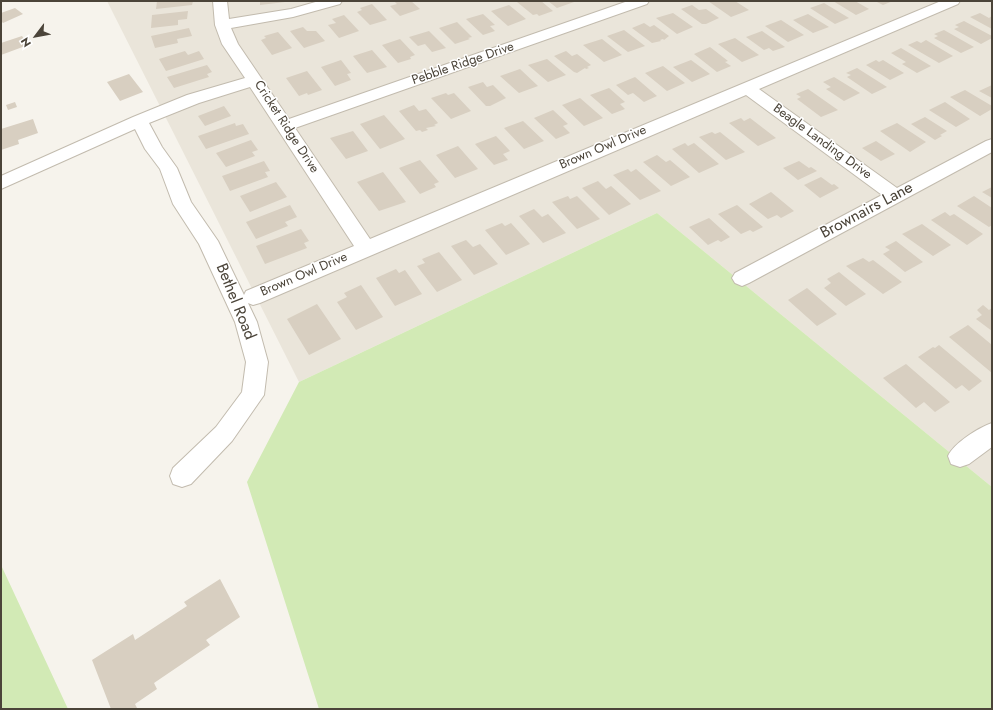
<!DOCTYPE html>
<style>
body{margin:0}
#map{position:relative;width:993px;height:710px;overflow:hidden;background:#f6f3ec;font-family:Jost,sans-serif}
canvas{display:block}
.frame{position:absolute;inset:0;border:2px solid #4b4439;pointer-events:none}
.north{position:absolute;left:16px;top:16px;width:40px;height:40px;-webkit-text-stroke:3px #fff;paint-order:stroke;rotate:238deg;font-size:11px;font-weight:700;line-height:16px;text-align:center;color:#4b4439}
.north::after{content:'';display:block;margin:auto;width:14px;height:18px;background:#4b4439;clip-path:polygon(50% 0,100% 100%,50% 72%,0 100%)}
</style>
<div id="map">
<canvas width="993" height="710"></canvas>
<div class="frame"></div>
<div class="north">N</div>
</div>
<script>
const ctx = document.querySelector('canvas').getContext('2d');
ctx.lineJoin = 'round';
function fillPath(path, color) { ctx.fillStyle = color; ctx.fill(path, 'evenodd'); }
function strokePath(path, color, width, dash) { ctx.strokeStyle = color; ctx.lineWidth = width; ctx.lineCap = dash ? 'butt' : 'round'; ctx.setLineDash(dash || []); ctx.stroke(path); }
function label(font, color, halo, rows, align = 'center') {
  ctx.font = font + ' Jost,sans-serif'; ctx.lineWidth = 3; ctx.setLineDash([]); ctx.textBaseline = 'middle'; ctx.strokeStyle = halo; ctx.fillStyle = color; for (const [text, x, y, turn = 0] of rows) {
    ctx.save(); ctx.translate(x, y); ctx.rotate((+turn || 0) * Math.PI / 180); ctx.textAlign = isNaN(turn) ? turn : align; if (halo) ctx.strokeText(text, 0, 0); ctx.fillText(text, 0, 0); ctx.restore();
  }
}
fillPath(new Path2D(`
 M107,1H992V487L657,213L299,382Z`), '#eae5da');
fillPath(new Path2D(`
 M657,213L992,487V709H319L247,482L299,382Z
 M1,565L68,709H1Z`), '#d2eab5');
fillPath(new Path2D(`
 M157,1H193L192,5L156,9Z
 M260,1H285V2L260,5Z
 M394,1H411L420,9L400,16L390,6L397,4Z
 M521,1H541L553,11L539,16L537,14L533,15L517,2Z
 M548,1H572L574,2L557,8Z
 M708,1H735L749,10L731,17Z
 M833,1H855L869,9L856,15Z
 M875,1H893L883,5Z
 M824,3L849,18L835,24L810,8Z
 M372,4L387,20L370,25L357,12L362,10L360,8Z
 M509,5L526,19L508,26L491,11Z
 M692,5L699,10L706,9L719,18L706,24H702L681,9Z
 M15,8L23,14L3,23L1,21V13Z
 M188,11L187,19L178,20V25L151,28L152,15Z
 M673,13L693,27L677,34L656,18Z
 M980,13L989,18L992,16V29L970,17Z
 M483,14L495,25L490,26L495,31L483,35L466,19Z
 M808,14L829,27L813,33L793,20Z
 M344,15L359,31L339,38L328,25L336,23L332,19Z
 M781,20L804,35L788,42L765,26Z
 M964,21L992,36V38L981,44L954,29L959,27L955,25Z
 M457,22L472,37L468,38L470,39L455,44L439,28Z
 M644,23L650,27L654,25L669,36L664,40L663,39L660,40L661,41L652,43L632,28Z
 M303,27L307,31H316L325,41L304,48L290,31Z
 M189,28L192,36L177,39L178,43L155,48L151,36Z
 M624,30L645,46L628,52L607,36Z
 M944,30L974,47L961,53L934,38L938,36L934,34Z
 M429,31L446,48L432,52L425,44L418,46L409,37Z
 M762,31L785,47L773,51L769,48L764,50L746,37Z
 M278,32L292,48L272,55L261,40L266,38L264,36Z
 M22,36L28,45L1,55V43Z
 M735,38L759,55L742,62L718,44Z
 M400,39L415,55L410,57L411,59L398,63L382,45Z
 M602,39L622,55L604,62L583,45Z
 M926,40L953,56L939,63L908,45L917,41L921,43Z
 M710,47L728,61L725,62L731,66L717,72L694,54Z
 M901,48L931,66L917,73L902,64L906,62L891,53Z
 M372,50L387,67L367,73L353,56Z
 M185,51L188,55L199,51L204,59L166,71L159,59Z
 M566,51L572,56L577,54L591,65L587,67L589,68L586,69L585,68L577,73L574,72L554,56Z
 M547,59L566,75L548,82L528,65Z
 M341,60L351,73L347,74L351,80L335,86L321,67Z
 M691,60L710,74L692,82L673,67Z
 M876,60L879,62L883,60L904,73L890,80L866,65Z
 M207,65L212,72L207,74L209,77L174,88L167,77Z
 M663,66L685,83L667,91L645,73Z
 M857,68L887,87L872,94L847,77L851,75L846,73Z
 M520,69L538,86L519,93L500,76Z
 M307,71L322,90L308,95L307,93L299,96L286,78Z
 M129,74L143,92L120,101L107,82Z
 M635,77L657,96L644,102L633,93L628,95L616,85Z
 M834,77L860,93L844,101L826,89L831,87L823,82Z
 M483,82L487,87L493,85L506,98L490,106H486L468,87Z
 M992,85V98L979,91Z
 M609,88L625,102L620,104L625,109L612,114L590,95Z
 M808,89L838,110L821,117L797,99L801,97L796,94Z
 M965,90L992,106V109L980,116L950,97Z
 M446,93L448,95L454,93L471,111L451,119L431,98Z
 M580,98L603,118L584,126L562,105Z
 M15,102L17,107L8,110L6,105Z
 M945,102L970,119L956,127L929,110Z
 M414,105L419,111L426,109L438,123L434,125L436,126L426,128L428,130L422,132L420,130L416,131L399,111Z
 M224,106L231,116L205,126L198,116Z
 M553,110L568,124L563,126L570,133L556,139L534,118Z
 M384,115L405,139L380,149L360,124Z
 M925,117L947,131L940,135L942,136L935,140L911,124Z
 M741,118L744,121L750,118L776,138L758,146L729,123Z
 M33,119L38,133L18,140L19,144L1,150V129Z
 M523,121L544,141L524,149L504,128Z
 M235,123L236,126L243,124L249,134L206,149L198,136Z
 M897,123L926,142L910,152L880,131Z
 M353,131L368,151L346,159L330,138Z
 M712,132L715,134L720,132L745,152L726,160L699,137Z
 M496,136L510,151L503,154L508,160L494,165L475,144Z
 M251,140L258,150L252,152L255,156L226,167L216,153Z
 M876,141L895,154L881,161L862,148Z
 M685,143L688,146L694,143L719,164L699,173L672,149Z
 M458,146L478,169L455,178L436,155Z
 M657,155L666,162L670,160L690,177L671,186L643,162Z
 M420,160L439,182L434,184L436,187L420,194L399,168Z
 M264,161L270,171L265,172L268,177L230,191L222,176Z
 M799,161L809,168L811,167L817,171L798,180L783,168Z
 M628,169L631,172L636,169L661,191L640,200L613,175Z
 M383,172L406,202L379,211L357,182Z
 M821,177L832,185L834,184L839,188L820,198L804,185Z
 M598,181L606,189L611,186L631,204L609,215L582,188Z
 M276,182L287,197L250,212L240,196Z
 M992,187V198L982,192Z
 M771,192L794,211L781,218L777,215L768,219L749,204Z
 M568,196L570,199L577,196L600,219L577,229L552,202Z
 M974,196L992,208V225L989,227L957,206Z
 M290,205L297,217L285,222L288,226L256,239L246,222Z
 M737,205L763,227L753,232L750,230L741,234L718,214Z
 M534,209L542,217L548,214L566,233L543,243L519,216Z
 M945,212L950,216L954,214L983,234L967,245L931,220Z
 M709,218L730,237L721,242L718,240L708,245L689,227Z
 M502,223L505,226L511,223L530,244L506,255L485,230Z
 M922,224L951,245L933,256L902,234Z
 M301,229L309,241L304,243L307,248L265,264L256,246Z
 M466,240L473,247L480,244L498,264L474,275L451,246Z
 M896,241L923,262L905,272L883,254L890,250L885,247Z
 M439,252L462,280L437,292L417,266L425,263L422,259Z
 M863,258L869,262L873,260L902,282L883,294L846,266Z
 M396,269L399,273L405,270L422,294L395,306L376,278Z
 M839,272L866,294L846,306L824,288L831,283L827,279Z
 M361,285L383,317L356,330L337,302L347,297L344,293Z
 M807,288L837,314L817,326L788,300Z
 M317,304L341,339L309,355L287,319Z
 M983,305L989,310L992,308V331L976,319L982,315L977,310Z
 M968,325L992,345V373L949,337Z
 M939,345L982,381L969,391L962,385L956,389L918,357L933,347L935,348Z
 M906,364L950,402L935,412L924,402L916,408L883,378Z
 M220,579L240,617L206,640L210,645L154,683L157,689L135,704L137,708L111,709L92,660L133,634L135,640L187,606L184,602Z`), '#d8cfc1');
const street = new Path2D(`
 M213,1H227L229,19L291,9L319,1H342L340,4L293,17L231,28L238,44L289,119L628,1H649L647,4L295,128L370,239L941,1H960L958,4L759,89L897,188L986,141L992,139V152L749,283L742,286L735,283L732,278L735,273L882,195L746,95L260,303L253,305L248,303L257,322L268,362L264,395L232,441L191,484L182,487L173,484L170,476L173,468L216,427L242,392L246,362L235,322L199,244L173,204L160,169L145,149L135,129L1,189V176L133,117L187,95L245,78L222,44L215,25ZM250,87L354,246L246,291L244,295L218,241L191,202L177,168L162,147L149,123L199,103Z
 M992,423V447L969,464L960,467L951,464L948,456C954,443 978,428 992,423Z`);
strokePath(street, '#c2bbae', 2);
fillPath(street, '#fff');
label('13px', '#4b4439', '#fff', [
 ["Pebble Ridge Drive",463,64,-19],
 ["Cricket Ridge Drive",286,127,57],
 ["Beagle Landing Drive",822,142,36],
 ["Brown Owl Drive",603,148,-23],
 ["Brown Owl Drive",304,275,-23]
]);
label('16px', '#4b4439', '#fff', [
 ["Brownairs Lane",867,211,-28],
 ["Bethel Road",235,302,68]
]);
</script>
